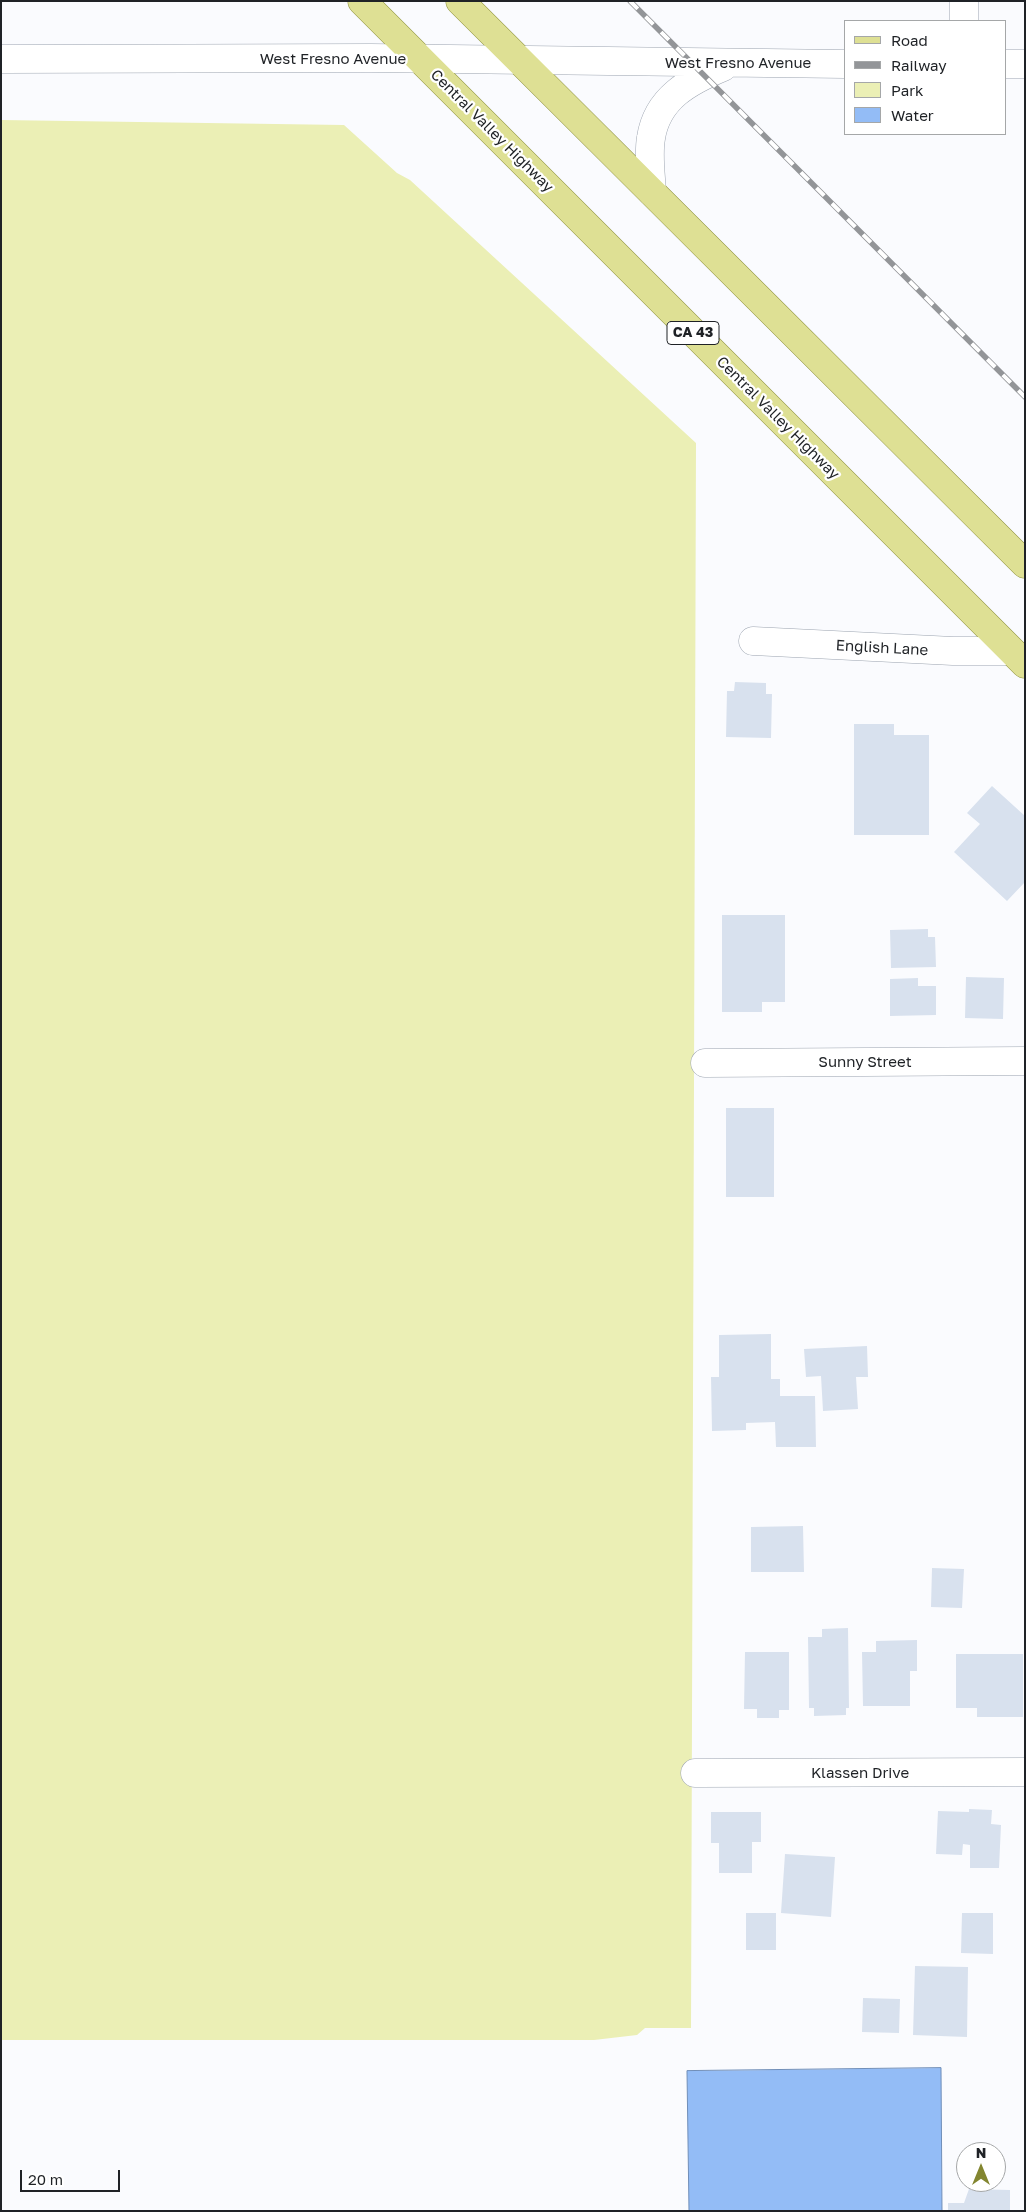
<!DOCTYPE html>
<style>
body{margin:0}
#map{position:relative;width:1026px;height:2212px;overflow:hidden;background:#fafbfe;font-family:"Golos Text",sans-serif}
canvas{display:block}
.frame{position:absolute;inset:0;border:2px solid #1f2226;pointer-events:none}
.legend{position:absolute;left:844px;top:20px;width:162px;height:115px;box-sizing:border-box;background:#fff;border:1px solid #a5a7a8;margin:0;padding:6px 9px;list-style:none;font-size:15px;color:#1f2226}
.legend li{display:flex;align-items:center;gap:10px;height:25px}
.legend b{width:25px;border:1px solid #a5a7a8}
.north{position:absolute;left:956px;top:2142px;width:50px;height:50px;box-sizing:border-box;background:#fff;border:1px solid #a5a7a8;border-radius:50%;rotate:0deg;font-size:14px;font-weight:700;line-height:20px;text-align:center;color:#1f2226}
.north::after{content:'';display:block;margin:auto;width:18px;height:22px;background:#838630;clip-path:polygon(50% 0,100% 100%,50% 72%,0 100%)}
.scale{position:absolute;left:20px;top:2170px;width:100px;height:22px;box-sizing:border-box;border:2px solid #1f2226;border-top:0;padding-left:6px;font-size:15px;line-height:18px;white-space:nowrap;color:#1f2226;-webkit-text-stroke:4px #fff;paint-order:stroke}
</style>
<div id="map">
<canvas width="1026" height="2212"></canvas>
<div class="frame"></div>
<ul class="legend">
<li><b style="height:6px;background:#dee094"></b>Road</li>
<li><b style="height:6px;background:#939598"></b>Railway</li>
<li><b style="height:14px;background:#ebefb5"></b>Park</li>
<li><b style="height:14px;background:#93bcf6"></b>Water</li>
</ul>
<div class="north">N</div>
<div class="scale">20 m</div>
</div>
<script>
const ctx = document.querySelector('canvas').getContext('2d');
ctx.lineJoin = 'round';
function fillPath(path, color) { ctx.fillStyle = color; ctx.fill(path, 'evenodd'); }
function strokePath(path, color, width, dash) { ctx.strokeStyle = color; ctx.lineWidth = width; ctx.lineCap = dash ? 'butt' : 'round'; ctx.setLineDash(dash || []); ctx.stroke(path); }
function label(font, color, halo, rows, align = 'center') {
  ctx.font = font + ' "Golos Text",sans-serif'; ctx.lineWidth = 4.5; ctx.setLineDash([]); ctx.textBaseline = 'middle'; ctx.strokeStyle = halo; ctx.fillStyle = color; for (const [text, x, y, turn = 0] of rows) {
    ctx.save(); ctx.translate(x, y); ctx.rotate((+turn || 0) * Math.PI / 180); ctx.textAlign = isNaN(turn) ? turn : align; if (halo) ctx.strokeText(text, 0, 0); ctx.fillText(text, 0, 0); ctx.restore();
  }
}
fillPath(new Path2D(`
 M1,120L344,125L397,173L410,180L696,443L691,2028H645L637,2035L594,2040H1Z`), '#ebefb5');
const water = new Path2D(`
 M941,2068L942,2211H689L687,2071Z`);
fillPath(water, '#93bcf6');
strokePath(water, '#708eb8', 1);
fillPath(new Path2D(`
 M735,682L766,683V694H772L771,738L726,737L727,691H734Z
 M854,724H894V735H929V835H854Z
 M992,786L1025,816V882L1007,901L954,852L980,824L967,813Z
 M722,915H785V1002H762V1012H722Z
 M928,929V937H935L936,967L891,968L890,930Z
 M966,977L1004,978L1003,1019L965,1018Z
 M918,978V986H936V1015L890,1016V979Z
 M726,1108H774V1197H726Z
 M771,1334V1379H780V1396H815L816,1447H776L775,1422L746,1423V1430L712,1431L711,1377H719V1335Z
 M867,1346L868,1377H856L858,1409L823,1411L821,1376L806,1377L804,1349Z
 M803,1526L804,1572H751V1527Z
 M932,1568L964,1569L962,1608L931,1607Z
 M848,1628L849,1708H846V1715L814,1716V1708H809L808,1637H822V1629Z
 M917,1640V1671H910V1706H863L862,1652H876V1641Z
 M745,1652H789V1710H779V1718H757V1709H744Z
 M956,1654H1023V1717H977V1708H956Z
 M969,1809L992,1810L991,1824L1001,1825L999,1868H970V1845L963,1844L962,1855L936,1854L938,1811L969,1812Z
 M711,1812H761V1842H752V1873H719V1843H711Z
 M785,1854L835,1857L831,1917L781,1913Z
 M746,1913H776V1950H746Z
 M962,1913H993V1954L961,1953Z
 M915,1966L968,1967L967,2037L913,2035Z
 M863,1998L900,1999L899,2033L862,2032Z
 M969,2189L1010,2190V2211H948V2203H964Z`), '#d8e1ee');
const minor = new Path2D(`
 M964,21V1
 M1,59L371,58L845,64
 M1005,64H1025
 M652,192C651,175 648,155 651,138C657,98 689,81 723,67
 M753,641L953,651H1011
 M705,1063L1025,1061
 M695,1773L1025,1772`);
const major = new Path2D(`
 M362,1L1025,664
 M460,1L1025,564`);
strokePath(minor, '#9ca4b0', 29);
strokePath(major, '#8d903f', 29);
strokePath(minor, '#fff', 28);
strokePath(major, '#dee094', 28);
const rail = new Path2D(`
 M630,1L1025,397`);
strokePath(rail, '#939598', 5.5);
strokePath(rail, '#fff', 4, [11]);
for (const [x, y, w] of [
 [693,333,52]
]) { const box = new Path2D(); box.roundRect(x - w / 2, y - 11.5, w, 23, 4); ctx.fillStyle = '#fff'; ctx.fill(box); strokePath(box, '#1f2226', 1); }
label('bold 14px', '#1f2226', null, [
 ["CA 43",693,333]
]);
label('15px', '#1f2226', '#fff', [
 ["West Fresno Avenue",333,59],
 ["West Fresno Avenue",738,63],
 ["Central Valley Highway",492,131,45],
 ["Central Valley Highway",778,418,45],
 ["English Lane",882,648,3],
 ["Sunny Street",865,1062],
 ["Klassen Drive",860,1773]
]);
</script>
